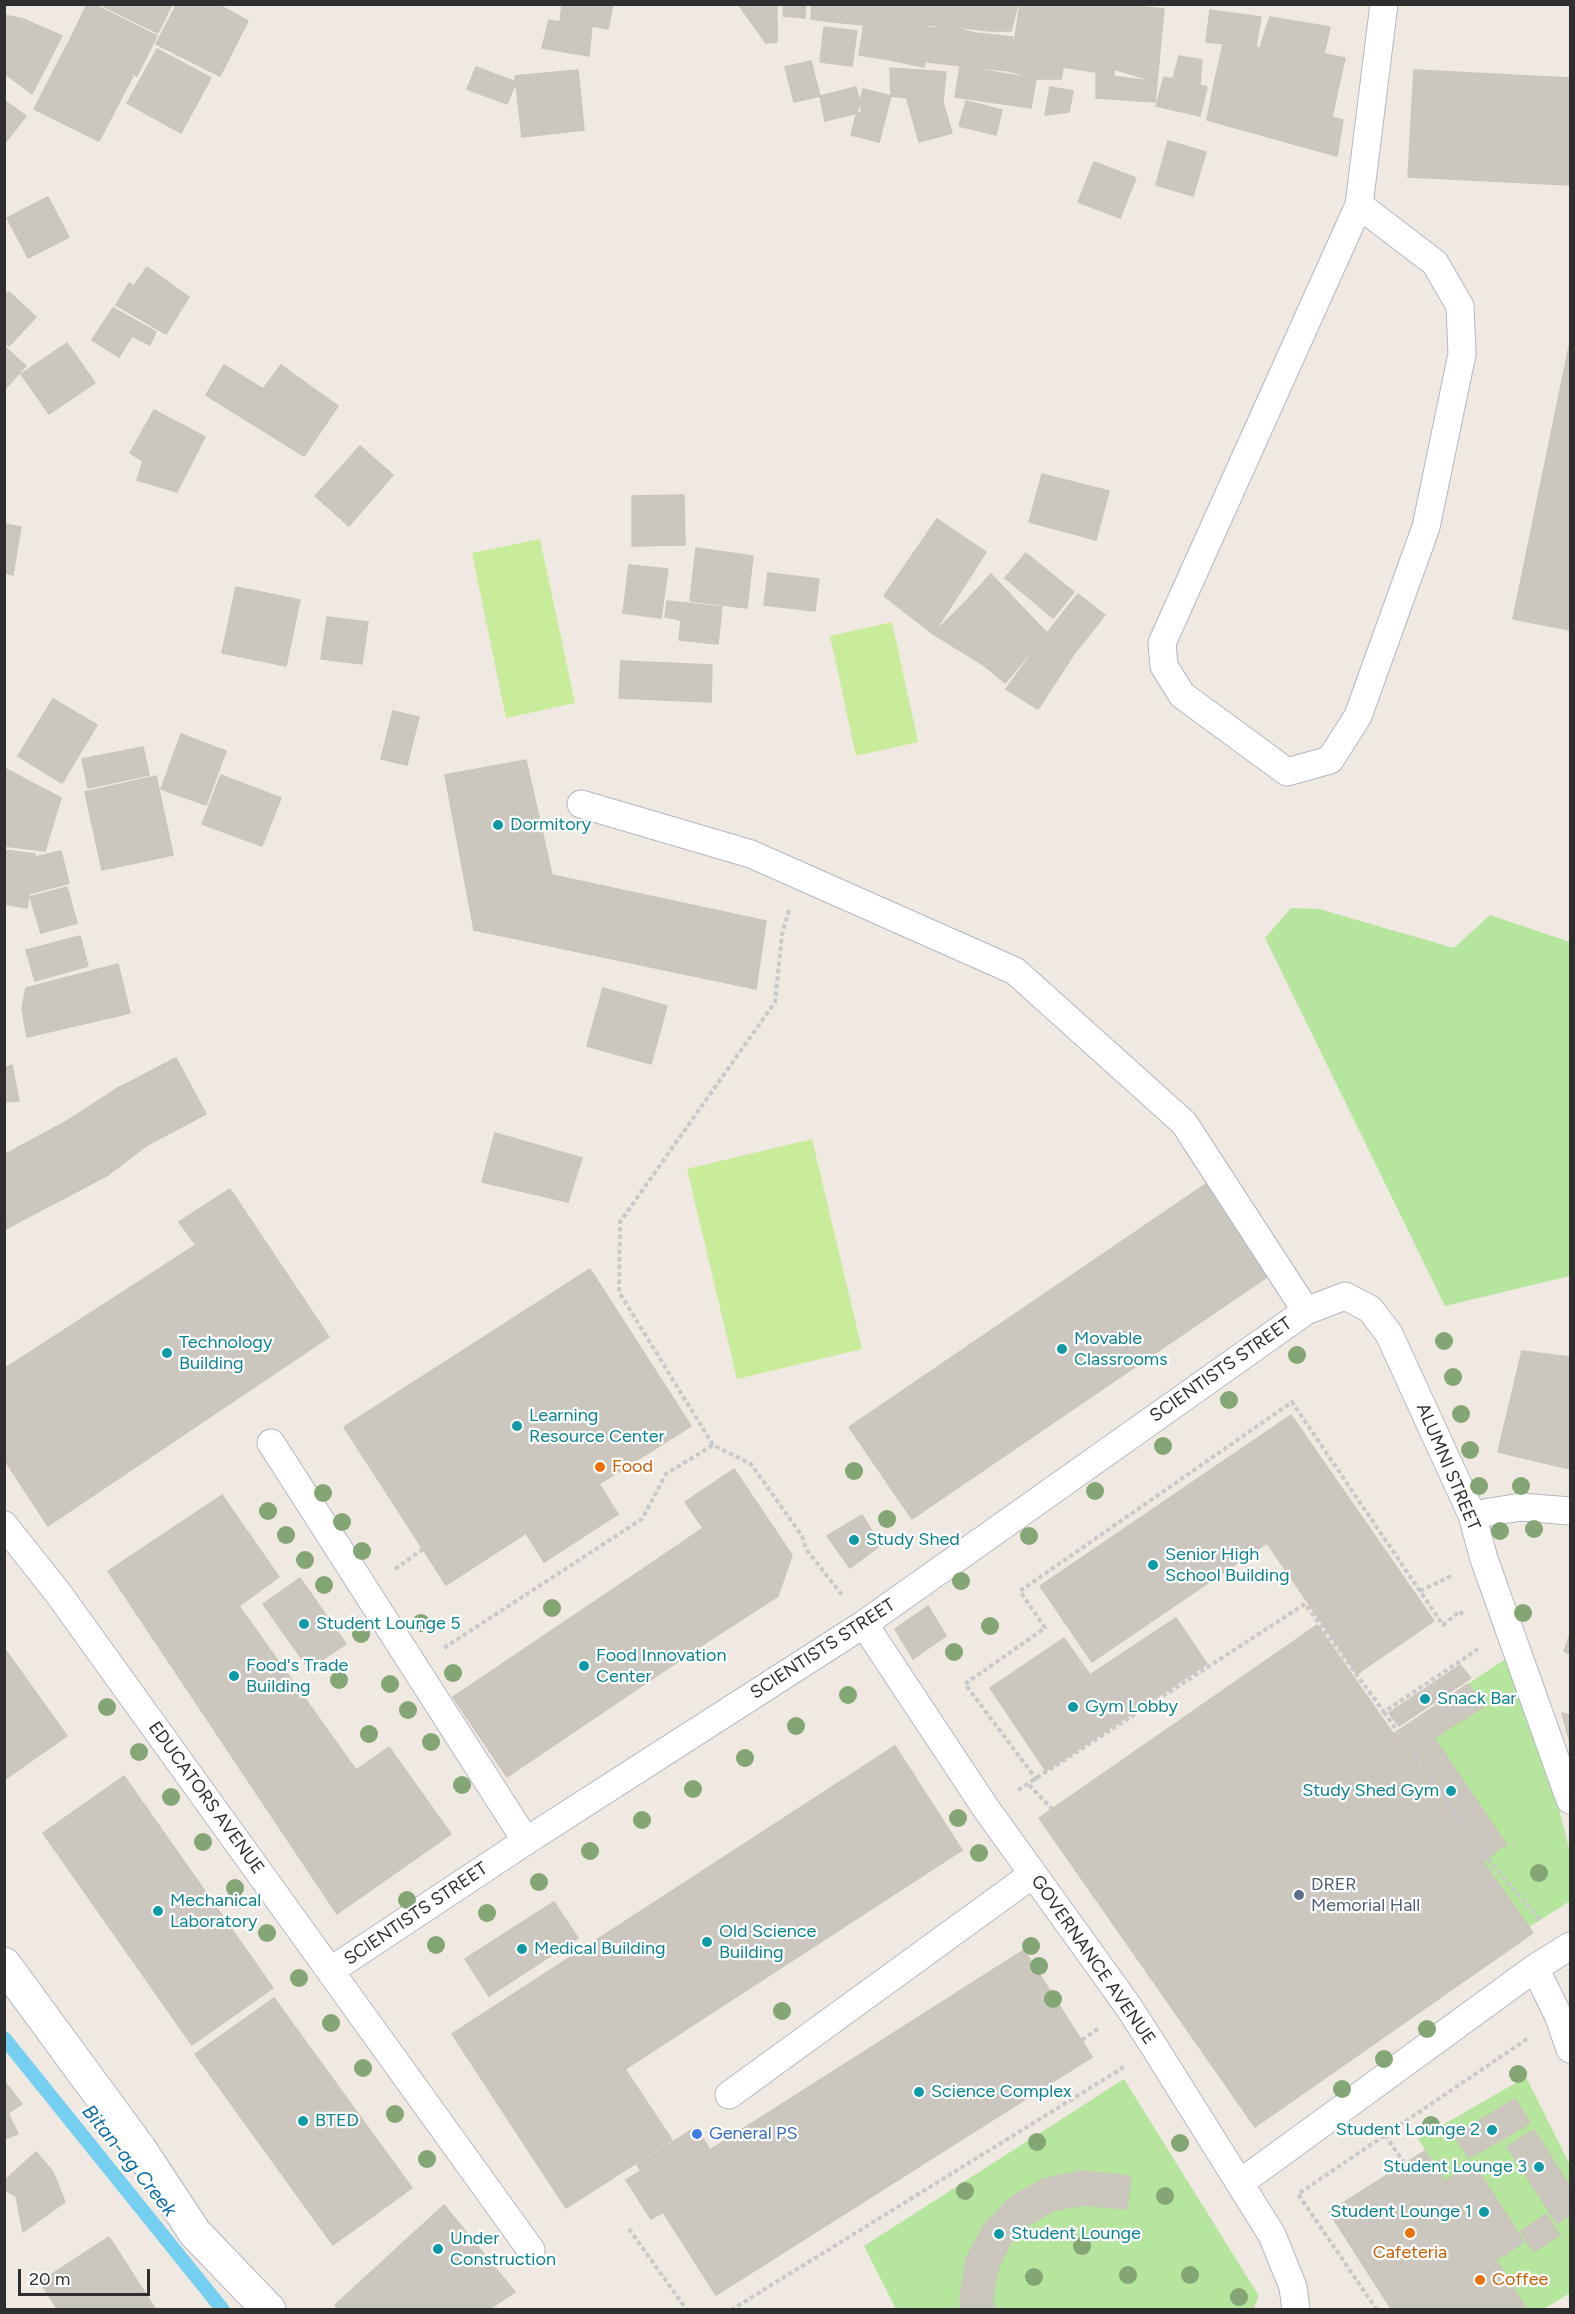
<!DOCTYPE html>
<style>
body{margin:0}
#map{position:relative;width:1575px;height:2314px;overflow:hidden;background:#efe9e1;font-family:Figtree,sans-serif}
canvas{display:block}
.frame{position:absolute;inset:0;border:6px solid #2e2e2e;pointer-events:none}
.scale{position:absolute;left:18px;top:2269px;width:132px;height:27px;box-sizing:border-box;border:3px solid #2e2e2e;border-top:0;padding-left:8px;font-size:18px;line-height:21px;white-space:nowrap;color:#2e2e2e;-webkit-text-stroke:4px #fff;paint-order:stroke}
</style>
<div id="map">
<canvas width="1575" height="2314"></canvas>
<div class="frame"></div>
<div class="scale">20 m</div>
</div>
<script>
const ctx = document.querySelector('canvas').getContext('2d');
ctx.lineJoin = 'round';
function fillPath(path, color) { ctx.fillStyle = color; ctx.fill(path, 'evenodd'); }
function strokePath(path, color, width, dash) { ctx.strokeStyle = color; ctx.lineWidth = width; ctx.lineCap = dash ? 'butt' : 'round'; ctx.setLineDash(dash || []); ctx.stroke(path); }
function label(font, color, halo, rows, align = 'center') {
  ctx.font = font + ' Figtree,sans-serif'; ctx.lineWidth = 4.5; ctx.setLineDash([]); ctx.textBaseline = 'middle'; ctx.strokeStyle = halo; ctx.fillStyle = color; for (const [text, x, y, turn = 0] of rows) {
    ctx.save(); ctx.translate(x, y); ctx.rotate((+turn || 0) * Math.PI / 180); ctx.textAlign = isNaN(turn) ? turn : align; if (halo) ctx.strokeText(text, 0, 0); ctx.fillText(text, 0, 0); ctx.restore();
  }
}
fillPath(new Path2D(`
 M1291,908L1319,909L1454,948L1490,915L1570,942V1276L1445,1306L1265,938Z
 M1507,1658L1553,1786L1570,1852V1901L1529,1927L1393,1734Z
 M1526,2077L1570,2165V2293L1544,2309H1527L1418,2139Z
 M1124,2079L1259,2296L1253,2310L896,2309L864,2246Z`), '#b6e59e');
fillPath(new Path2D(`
 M540,539L575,703L506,718L472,553Z
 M892,622L918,742L856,756L830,636Z
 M812,1139L862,1349L737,1379L687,1169Z`), '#c9ec9a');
strokePath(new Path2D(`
 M4,2038L223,2310`), '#75cff0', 14);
const building = new Path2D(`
 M87,4H93L157,36L137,76L69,42Z
 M99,4H172L158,33Z
 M177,4H217L248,21L220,76L156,44Z
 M562,4H613L608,29L592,26L589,56L542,48L549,20L560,22Z
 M738,4H777V42L766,43Z
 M784,4H806L805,18L783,16Z
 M812,4H835L833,22L811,19Z
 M835,4H867L865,25L833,22Z
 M867,4H923V25L865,17Z
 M923,4H950L949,26L923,25Z
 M950,4H990V31L949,26Z
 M990,4H1018L1011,31H990Z
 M1020,4H1074L1061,79H1036L1010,71Z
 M1074,4H1117L1114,75L1063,67Z
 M1117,4L1164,9L1157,82L1114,69Z
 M1210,10L1261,17L1256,47L1206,42Z
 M4,15L23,19L62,36L32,94L4,73Z
 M865,17L893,22L885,59L859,55Z
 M1270,17L1330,27L1324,54L1262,41Z
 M893,22L932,28L924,67L885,59Z
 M949,26L975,33L971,67L927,62L932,28Z
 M824,27L857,31L852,66L820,62Z
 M975,33L1013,37L1010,71L971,67Z
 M1262,41L1345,58L1332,117L1251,94Z
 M68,43L133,76L99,141L34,109Z
 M1223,45L1261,48L1251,94L1214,84Z
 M157,49L211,78L181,133L127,103Z
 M1179,56L1202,60L1200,85L1173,79Z
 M811,61L820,96L794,102L785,67Z
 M960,66L1036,79L1031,108L955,97Z
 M476,67L516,82L507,104L467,89Z
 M890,68L946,72L943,102L891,96Z
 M578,70L584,130L522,137L515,76Z
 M1414,70L1570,78V185L1408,177Z
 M1096,74L1157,82L1155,102L1096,98Z
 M1164,77L1207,87L1200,116L1156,106Z
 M1214,84L1343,120L1337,156L1207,120Z
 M856,87L862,112L825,121L820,96Z
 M1050,87L1073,91L1069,112L1045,115Z
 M863,89L891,96L879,142L851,135Z
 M907,99L943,102L952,133L919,142Z
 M4,100L26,116L4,144Z
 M966,101L1002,110L996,135L959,126Z
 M1168,141L1206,152L1193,196L1156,185Z
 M1094,162L1136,178L1120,218L1078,202Z
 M48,197L69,237L28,258L7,218Z
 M147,267L189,297L166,334L116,305L129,283L134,286Z
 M9,292L36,317L9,346L4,342V296Z
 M113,308L156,332L150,345L132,336L119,357L92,340Z
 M1570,342V630L1513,619Z
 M67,343L95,383L49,414L21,374Z
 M4,346L26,366L4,390Z
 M224,365L263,389L281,365L338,406L304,456L206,395Z
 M154,410L205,437L177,492L137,480L143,461L130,453Z
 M360,446L393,475L349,526L315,496Z
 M1042,474L1109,491L1096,540L1029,522Z
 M684,495L685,545L632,546V496Z
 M937,519L986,552L933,634L884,596Z
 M4,524L21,527L13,575L4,573Z
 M696,548L753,556L747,608L690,601Z
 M1026,553L1074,592L1053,618L1005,578Z
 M629,565L668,569L661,618L623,613Z
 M768,573L819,579L815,611L764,605Z
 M991,574L1025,610L1004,637L967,600Z
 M236,587L300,600L286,666L222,653Z
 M1078,594L1105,615L1074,654L1047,633Z
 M967,600L1004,637L982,664L933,634Z
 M667,601L722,607L718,644L679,640L681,620L665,617Z
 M1025,610L1047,633L1005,683L982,664Z
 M327,617L368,622L362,664L321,659Z
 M1047,633L1074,654L1038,709L1006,689Z
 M621,661L712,665L711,702L619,698Z
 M53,699L97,725L62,783L18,756Z
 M393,711L419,717L407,765L381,759Z
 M181,734L226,751L206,805L161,789Z
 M143,747L149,775L88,788L82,759Z
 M526,760L552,875L766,921L756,989L474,930L445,775Z
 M4,768L61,798L45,851L4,846Z
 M221,775L281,798L262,846L202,824Z
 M156,776L173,855L102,870L85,792Z
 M4,850L35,854V857L61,851L69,883L29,894L27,908L4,904Z
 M67,887L77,923L41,933L30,897Z
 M80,936L88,966L35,981L26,950Z
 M118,964L130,1013L27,1037L22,1009L26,988Z
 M603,988L667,1006L651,1064L587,1046Z
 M176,1058L206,1114L149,1144L118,1088Z
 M12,1065L19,1101L4,1102V1068Z
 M118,1088L149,1144L108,1175L67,1121Z
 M67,1121L108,1175L13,1225L4,1213V1155Z
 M495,1133L582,1158L568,1202L482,1182Z
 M1213,1179L1276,1271L912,1519L849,1427Z
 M230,1189L329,1337L48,1526L4,1459V1369L196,1245L179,1222Z
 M4,1213L13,1225L4,1230Z
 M590,1269L691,1426L599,1484L618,1514L544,1562L526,1533L446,1585L344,1427Z
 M1522,1351L1570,1357V1469L1498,1452Z
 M1291,1415L1434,1621L1357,1674L1267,1543L1092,1662L1040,1586Z
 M734,1469L792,1555L778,1596L716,1636L662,1556L703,1528L685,1502Z
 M222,1495L279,1577L239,1606L356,1770L389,1747L451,1834L337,1914L108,1571Z
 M862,1515L881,1545L850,1568L827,1536Z
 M662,1556L716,1636L507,1777L453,1697Z
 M300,1578L346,1644L309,1669L263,1604Z
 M928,1606L946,1636L913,1659L895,1629Z
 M1176,1618L1207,1664L1046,1771L990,1688L1064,1638L1090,1675Z
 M1317,1625L1533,1933L1255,2127L1039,1818Z
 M1570,1634V1654L1564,1651Z
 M4,1648L67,1736L4,1780Z
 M1460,1665L1471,1678L1399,1726L1389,1713Z
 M1468,1684L1484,1706L1434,1738L1506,1844L1483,1862L1393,1734Z
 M1562,1713L1570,1715V1743Z
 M895,1746L962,1850L625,2069L672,2140L566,2208L452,2034Z
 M124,1776L273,1988L192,2045L43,1833Z
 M554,1902L578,1938L489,1996L465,1959Z
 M1024,1950L1092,2057L716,2295L663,2212L651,2219L626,2180L641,2171L637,2165L696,2127L710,2150Z
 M274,1998L412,2188L333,2245L195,2054Z
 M4,2081L22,2104L8,2113L18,2134L4,2139Z
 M1515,2099L1530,2123L1469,2158L1454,2136Z
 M1534,2130L1570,2187V2215L1557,2223L1507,2147Z
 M1425,2151L1501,2268L1527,2310H1392L1329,2212Z
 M36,2152L53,2172L65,2202L23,2232L16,2196L4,2190V2181Z
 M1473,2163L1524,2242L1496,2260L1445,2181Z
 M1081,2171L1131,2176L1127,2209L1083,2205L1055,2210L1030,2224L1010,2244L998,2269L993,2297L994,2310H961L960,2296L966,2259L984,2225L1010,2198L1043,2179Z
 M444,2205L515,2292L488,2310H339L335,2305Z
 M1546,2214L1560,2235L1533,2252L1521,2231Z
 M109,2237L156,2310H58L40,2282Z`);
fillPath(building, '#cbc7bf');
strokePath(building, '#cbc5ba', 1.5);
const lane = new Path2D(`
 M1359,205L1435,263L1460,306L1462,354L1426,527L1358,716L1330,760L1287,772L1182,695L1164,666L1162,643L1359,205L1384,4
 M581,804L751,854L1015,971L1184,1123L1306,1311
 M271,1443L526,1841
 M1472,1515L1521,1507L1570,1511
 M4,1525L58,1593L531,2250
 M864,1624L985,1807L1128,2006L1155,2048L1272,2235L1293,2287L1296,2310
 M1535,1968L1559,2017L1570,2049
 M330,1971L526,1841L864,1624L1306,1311L1345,1296L1370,1309L1389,1334L1472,1515L1484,1559L1570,1800
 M729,2095L1033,1874
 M1240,2183L1535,1968L1570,1946`);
const street = new Path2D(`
 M4,1964L139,2148L195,2233L269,2310`);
strokePath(lane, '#b4b7c1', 29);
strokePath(street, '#b4b7c1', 35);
strokePath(new Path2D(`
 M789,910L782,934L775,1002L620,1222L619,1292L713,1445L751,1464L802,1536L806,1549L842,1595
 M395,1569L423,1549
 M1420,1591L1451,1576
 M444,1648L642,1519L666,1474L713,1445
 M1384,1712L1487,1858L1540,1920
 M1037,1780L965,1684L1045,1628L1020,1591L1292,1402L1443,1625L1460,1611L1463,1615
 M1029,1785L1052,1809
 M1018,1790L1305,1604L1384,1712L1478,1649
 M1082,2040L1099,2028
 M1385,2135L1405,2164
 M629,2229L687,2310
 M731,2310L1124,2067
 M1377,2310L1298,2194L1527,2039`), '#c9c9c9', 4, [4.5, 3]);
strokePath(lane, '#fff', 27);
strokePath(street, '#fff', 33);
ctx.fillStyle = '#84a574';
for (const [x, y] of [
 [1444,1341],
 [1297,1355],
 [1453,1377],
 [1229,1400],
 [1461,1414],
 [1163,1446],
 [1470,1450],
 [854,1471],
 [1479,1486],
 [1521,1486],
 [1095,1491],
 [323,1493],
 [268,1511],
 [887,1519],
 [342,1522],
 [1534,1529],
 [1500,1531],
 [286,1535],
 [1029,1536],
 [362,1551],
 [305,1560],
 [961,1581],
 [324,1585],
 [552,1608],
 [1523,1613],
 [421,1623],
 [990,1626],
 [361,1634],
 [954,1652],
 [453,1673],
 [339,1680],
 [390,1684],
 [848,1695],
 [107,1707],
 [408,1710],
 [796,1726],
 [369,1734],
 [431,1742],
 [139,1752],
 [745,1758],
 [462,1785],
 [693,1789],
 [171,1797],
 [958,1818],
 [642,1820],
 [203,1842],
 [590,1851],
 [979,1853],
 [1539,1873],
 [539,1882],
 [235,1888],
 [407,1900],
 [487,1913],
 [267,1933],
 [436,1945],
 [1031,1946],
 [1039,1966],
 [299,1978],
 [1053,1999],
 [782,2011],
 [331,2023],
 [1427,2029],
 [1384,2059],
 [363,2068],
 [1518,2074],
 [1342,2089],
 [395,2114],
 [1431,2125],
 [1037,2142],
 [1180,2143],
 [427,2159],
 [965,2191],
 [1165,2196],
 [1082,2246],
 [1128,2275],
 [1190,2275],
 [1034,2277],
 [1239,2297]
]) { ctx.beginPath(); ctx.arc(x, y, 9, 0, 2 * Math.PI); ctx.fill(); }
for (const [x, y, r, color] of [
 [498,825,6,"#0f9aa8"],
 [1062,1349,6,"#0f9aa8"],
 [167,1353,6,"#0f9aa8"],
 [517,1426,6,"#0f9aa8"],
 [600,1467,6,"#e8710a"],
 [854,1540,6,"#0f9aa8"],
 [1153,1565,6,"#0f9aa8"],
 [304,1624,6,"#0f9aa8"],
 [584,1666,6,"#0f9aa8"],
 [234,1676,6,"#0f9aa8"],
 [1425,1699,6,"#0f9aa8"],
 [1073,1707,6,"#0f9aa8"],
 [1451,1791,6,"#0f9aa8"],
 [1299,1895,6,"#5c6f8a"],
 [158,1911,6,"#0f9aa8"],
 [707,1942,6,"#0f9aa8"],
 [522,1949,6,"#0f9aa8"],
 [919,2092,6,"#0f9aa8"],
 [303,2121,6,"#0f9aa8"],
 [1492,2130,6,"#0f9aa8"],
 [697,2134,6,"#3f7fe0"],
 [1539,2167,6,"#0f9aa8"],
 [1484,2212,6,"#0f9aa8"],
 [1410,2233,6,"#e8710a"],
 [999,2234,6,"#0f9aa8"],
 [438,2249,6,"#0f9aa8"],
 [1480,2280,6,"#e8710a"]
]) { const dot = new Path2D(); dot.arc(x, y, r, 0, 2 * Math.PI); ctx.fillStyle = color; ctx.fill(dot); strokePath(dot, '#fff', 2); }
label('18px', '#0d838f', '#fff', [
 ["Dormitory",510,825],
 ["Movable",1074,1339],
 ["Classrooms",1074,1360],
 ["Technology",179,1343],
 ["Building",179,1364],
 ["Learning",529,1416],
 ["Resource Center",529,1437],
 ["Study Shed",866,1540],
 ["Senior High",1165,1555],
 ["School Building",1165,1576],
 ["Student Lounge 5",316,1624],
 ["Food Innovation",596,1656],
 ["Center",596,1677],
 ["Food's Trade",246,1666],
 ["Building",246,1687],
 ["Snack Bar",1437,1699],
 ["Gym Lobby",1085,1707],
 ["Study Shed Gym",1439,1791,"right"],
 ["Mechanical",170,1901],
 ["Laboratory",170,1922],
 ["Old Science",719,1932],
 ["Building",719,1953],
 ["Medical Building",534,1949],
 ["Science Complex",931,2092],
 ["BTED",315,2121],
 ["Student Lounge 2",1480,2130,"right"],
 ["Student Lounge 3",1527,2167,"right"],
 ["Student Lounge 1",1472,2212,"right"],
 ["Student Lounge",1011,2234],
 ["Under",450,2239],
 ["Construction",450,2260]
], 'left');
label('18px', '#2e2e2e', '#fff', [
 ["SCIENTISTS STREET",1221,1370,-35],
 ["ALUMNI STREET",1448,1467,67],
 ["SCIENTISTS STREET",823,1649,-33],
 ["EDUCATORS AVENUE",206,1798,54],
 ["SCIENTISTS STREET",416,1914,-34],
 ["GOVERNANCE AVENUE",1093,1960,55]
]);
label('18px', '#c56008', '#fff', [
 ["Food",612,1467],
 ["Cafeteria",1410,2253,"center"],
 ["Coffee",1492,2280]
], 'left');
label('18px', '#4e5e75', '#fff', [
 ["DRER",1311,1885],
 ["Memorial Hall",1311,1906]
], 'left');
label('18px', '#366cbe', '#fff', [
 ["General PS",709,2134]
], 'left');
label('italic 20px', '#0d6fa3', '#fff', [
 ["Bitan-ag Creek",129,2161,51]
]);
</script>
